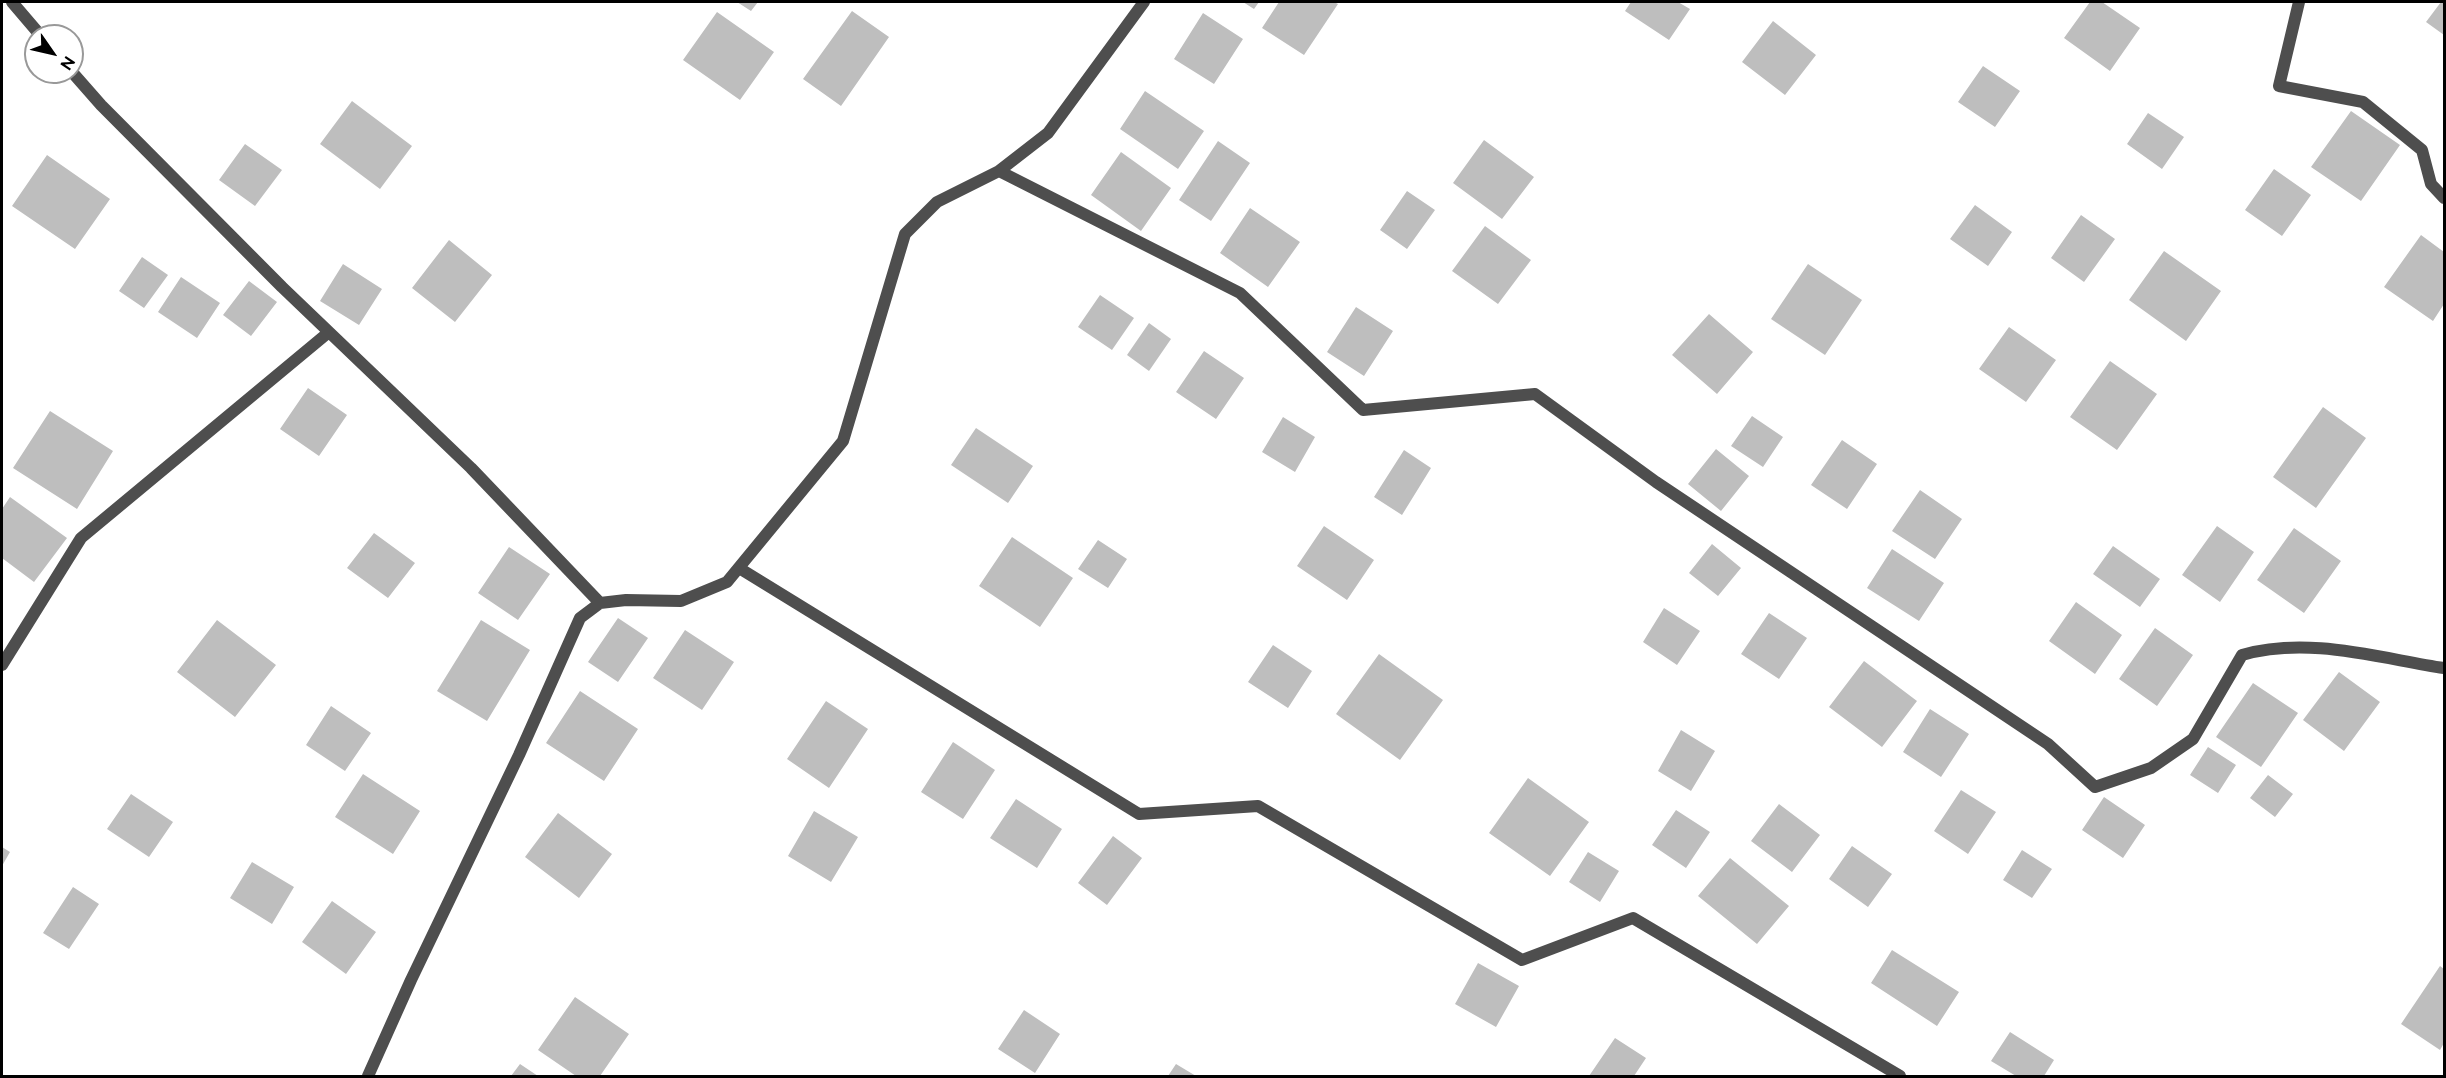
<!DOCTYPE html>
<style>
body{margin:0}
#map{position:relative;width:2446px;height:1078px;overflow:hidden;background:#fff;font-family:Raleway,sans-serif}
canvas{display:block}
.frame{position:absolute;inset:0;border:3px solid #000;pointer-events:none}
.north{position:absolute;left:24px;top:24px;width:60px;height:60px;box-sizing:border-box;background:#fff;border:2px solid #999;border-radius:50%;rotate:124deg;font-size:16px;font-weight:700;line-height:24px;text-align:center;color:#000}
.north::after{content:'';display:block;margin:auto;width:21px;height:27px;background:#000;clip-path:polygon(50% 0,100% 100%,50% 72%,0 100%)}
</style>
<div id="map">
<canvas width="2446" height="1078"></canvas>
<div class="frame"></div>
<div class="north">N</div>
</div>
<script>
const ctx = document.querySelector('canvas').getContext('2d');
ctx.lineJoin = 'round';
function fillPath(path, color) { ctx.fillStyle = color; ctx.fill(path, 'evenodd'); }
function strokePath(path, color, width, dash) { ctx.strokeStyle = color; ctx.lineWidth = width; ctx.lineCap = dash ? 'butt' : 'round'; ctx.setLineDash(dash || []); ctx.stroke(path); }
fillPath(new Path2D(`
 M737,2H758L751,11Z
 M1243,2H1259L1254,9Z
 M1279,2H1334L1338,4L1304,55L1262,28Z
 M1631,2H1678L1690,9L1669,40L1625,11Z
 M2090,2H2102L2140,28L2110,71L2064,38Z
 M2441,2H2444V35L2426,22Z
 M852,11L889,37L841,106L803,79Z
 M717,12L774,52L740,100L683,60Z
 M1203,13L1243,39L1214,84L1174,59Z
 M1773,21L1816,55L1785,95L1742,62Z
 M1983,66L2020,91L1995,127L1958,102Z
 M1145,91L1204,131L1178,169L1120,129Z
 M352,101L412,146L380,189L320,144Z
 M2351,111L2400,145L2361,201L2311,167Z
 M2148,113L2184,137L2162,169L2127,144Z
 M1484,140L1534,177L1502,219L1453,183Z
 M1218,141L1250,163L1211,221L1179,200Z
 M245,144L282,170L255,206L219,180Z
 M1121,152L1171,188L1141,231L1091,195Z
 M47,155L110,199L75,249L12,206Z
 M2274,169L2311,195L2282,236L2245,210Z
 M1407,191L1435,210L1407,249L1380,230Z
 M1975,205L2012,232L1988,266L1950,239Z
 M1250,208L1300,242L1268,287L1220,253Z
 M2081,215L2115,239L2084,282L2051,258Z
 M1485,226L1531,260L1498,304L1452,271Z
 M2421,235L2444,252V304L2433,321L2384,287Z
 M449,240L492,275L455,322L412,288Z
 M2164,251L2221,291L2186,341L2129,300Z
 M142,257L168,275L144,308L119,291Z
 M343,264L382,289L359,325L320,301Z
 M1808,264L1862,300L1825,355L1771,319Z
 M181,277L220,303L197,338L158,312Z
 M249,281L277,302L251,336L223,315Z
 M1100,295L1134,318L1112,350L1078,327Z
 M1356,307L1393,331L1364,376L1327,352Z
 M1709,314L1753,352L1717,394L1672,355Z
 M1149,323L1171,339L1149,371L1127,355Z
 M2009,327L2056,360L2026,402L1979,369Z
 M1204,351L1244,378L1216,419L1176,392Z
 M2110,361L2157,394L2117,450L2070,417Z
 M308,388L347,415L319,456L280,429Z
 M2323,407L2366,438L2316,508L2273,477Z
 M50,411L113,451L77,509L13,468Z
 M1752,416L1783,437L1763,467L1731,446Z
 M1283,417L1315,437L1295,472L1262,452Z
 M976,428L1033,466L1008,503L951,465Z
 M1842,440L1877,464L1847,509L1811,485Z
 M1716,449L1749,476L1721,511L1688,484Z
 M1404,450L1431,468L1402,515L1374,497Z
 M1920,490L1962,519L1935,559L1892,531Z
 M10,497L67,538L34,582L2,558V509Z
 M1324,526L1374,560L1347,600L1297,566Z
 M2217,526L2254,552L2220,602L2182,575Z
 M2294,528L2341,561L2304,613L2257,580Z
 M374,533L415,563L388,598L347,568Z
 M1012,537L1073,578L1040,627L979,586Z
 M1098,540L1127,559L1108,588L1078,569Z
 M1712,544L1741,568L1718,596L1689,573Z
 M2113,546L2160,579L2140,607L2093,574Z
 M509,547L550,574L518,620L478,593Z
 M1892,549L1944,583L1919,621L1867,588Z
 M2076,602L2122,635L2095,674L2049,641Z
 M1664,608L1700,631L1677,665L1643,642Z
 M1769,613L1807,638L1779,679L1741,654Z
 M618,618L648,638L618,682L588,662Z
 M217,620L276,665L235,717L177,672Z
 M481,620L530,650L487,721L437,691Z
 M2155,628L2193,655L2157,706L2119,679Z
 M685,630L734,662L702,710L653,678Z
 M1273,645L1312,671L1288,708L1248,682Z
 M1379,654L1443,700L1400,760L1336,714Z
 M1864,661L1917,701L1882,747L1829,707Z
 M2339,672L2380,702L2344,751L2303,720Z
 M2253,683L2298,713L2261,767L2216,737Z
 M580,691L638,729L604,781L546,743Z
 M826,701L868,729L829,788L787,759Z
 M331,706L371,733L345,771L306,745Z
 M1930,709L1969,734L1941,777L1903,752Z
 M1681,730L1715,751L1691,791L1658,771Z
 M953,742L995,770L963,819L921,792Z
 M2208,747L2236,765L2218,793L2190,775Z
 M363,774L420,811L393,854L335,817Z
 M2268,775L2293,794L2275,817L2250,798Z
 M1528,778L1589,822L1550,876L1489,833Z
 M1961,790L1996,812L1968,854L1934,831Z
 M131,794L173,822L149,857L107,829Z
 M2104,797L2145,825L2123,858L2082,830Z
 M1016,799L1062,829L1037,868L990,838Z
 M1779,804L1820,835L1792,872L1751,841Z
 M1676,810L1710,832L1686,868L1652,845Z
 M814,811L858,837L831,882L788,856Z
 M558,813L612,854L579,898L525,857Z
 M1113,836L1142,858L1107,905L1078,883Z
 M1852,846L1892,874L1868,907L1829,879Z
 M2,847L10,852L2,866Z
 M2022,850L2052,869L2032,898L2003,880Z
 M1588,852L1619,871L1600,902L1569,882Z
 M1730,858L1789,906L1757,944L1698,896Z
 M252,862L294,887L272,924L230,898Z
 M73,887L99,904L69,949L43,933Z
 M332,901L376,932L346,974L302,942Z
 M1892,950L1959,992L1937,1026L1871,983Z
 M1478,963L1519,986L1496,1027L1455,1004Z
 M2440,966L2444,969V1043L2440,1050L2401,1024Z
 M575,997L629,1034L600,1076H576L538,1050Z
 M1024,1010L1060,1034L1035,1073L998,1049Z
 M2010,1032L2054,1060L2044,1076H2016L1991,1061Z
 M1615,1038L1646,1058L1634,1076H1589Z
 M520,1064L538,1076H511Z
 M1176,1064L1196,1076H1168Z`), '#bebebe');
strokePath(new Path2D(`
 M12,2L41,36
 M2299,2L2279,86L2363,102L2422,150L2431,184L2444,198
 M72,72L101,105L282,287L471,468L600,603
 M999,171L1240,293L1363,410L1535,394L1656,482L2048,744L2095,787L2151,768L2193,739L2242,655C2308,636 2378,658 2444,668
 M739,568L1139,814L1258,806L1522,960L1633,918L1900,1076
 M2,665L81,538L329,332
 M368,1076L411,980L519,755L580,618L600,603L626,600L681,601L727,582L843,441L905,234L937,202L999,171L1048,133L1144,2`), '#4e4e4e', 12);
</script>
